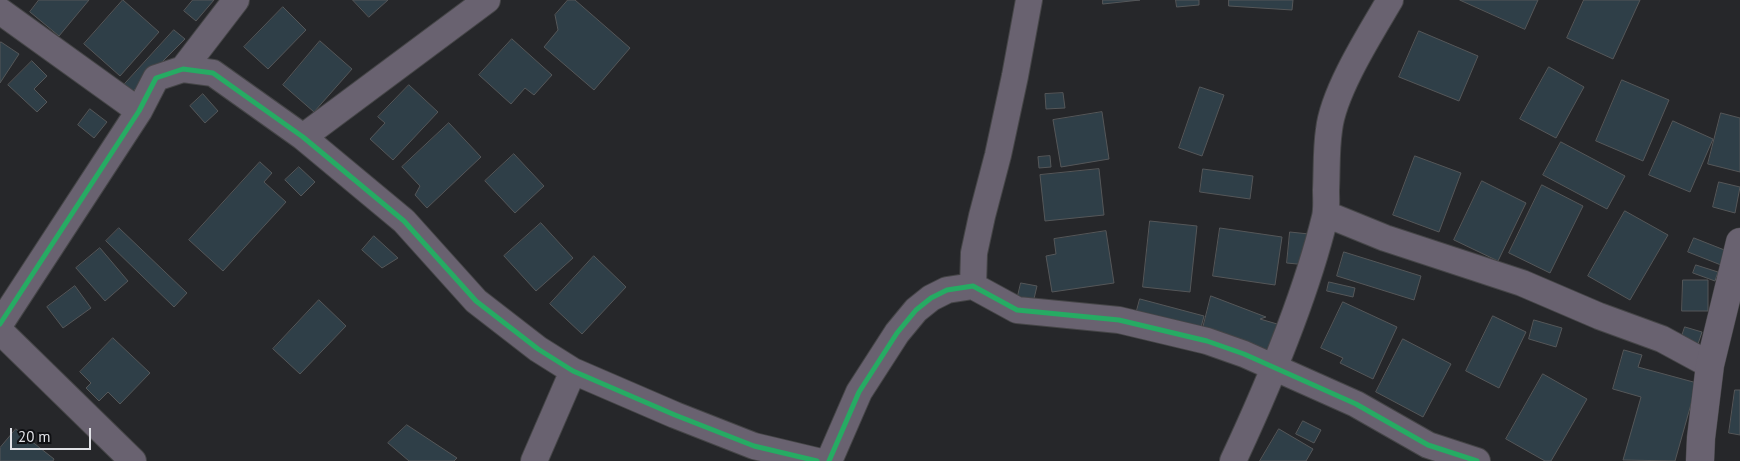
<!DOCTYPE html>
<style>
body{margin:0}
#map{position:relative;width:1740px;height:461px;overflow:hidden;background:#26272a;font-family:"PT Sans",sans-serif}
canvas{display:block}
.scale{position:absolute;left:10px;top:428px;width:81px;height:22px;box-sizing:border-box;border:2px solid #e1e2e7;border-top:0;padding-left:6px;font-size:15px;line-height:18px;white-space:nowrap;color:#e1e2e7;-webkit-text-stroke:4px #0e0f12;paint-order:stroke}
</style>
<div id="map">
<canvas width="1740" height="461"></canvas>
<div class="scale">20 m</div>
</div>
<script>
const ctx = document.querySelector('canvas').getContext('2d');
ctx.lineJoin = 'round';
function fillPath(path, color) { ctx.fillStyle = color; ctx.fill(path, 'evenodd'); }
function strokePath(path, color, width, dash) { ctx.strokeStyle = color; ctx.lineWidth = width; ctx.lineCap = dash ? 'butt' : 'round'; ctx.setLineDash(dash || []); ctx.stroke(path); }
const building = new Path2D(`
 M39,0H89L59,36L30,12Z
 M123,0L159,32L120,76L84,44Z
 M193,0H214L196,21L184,11Z
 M353,0H388L369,17Z
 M568,0H575L630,48L594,90L544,47L558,30L555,15Z
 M1103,0H1140L1103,4Z
 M1176,0H1199V5L1177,7Z
 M1229,0H1293L1292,10L1229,6Z
 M1460,0H1538L1525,29Z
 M1584,0H1640L1613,59L1567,38Z
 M283,7L306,30L268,69L244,47Z
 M174,30L185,39L132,92L122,87Z
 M1419,31L1478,56L1459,101L1399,77Z
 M512,39L552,75L534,95L525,88L511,104L479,75Z
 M320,41L352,69L314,112L283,85Z
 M1,42L19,54L0,83V44Z
 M32,61L47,76L34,89L47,102L37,112L8,85Z
 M1549,67L1584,87L1556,138L1520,119Z
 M1622,80L1669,100L1643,161L1596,141Z
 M409,85L438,112L393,160L370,139L385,123L378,117Z
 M1200,87L1224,95L1202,156L1179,148Z
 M1063,93L1065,108L1046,109L1045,94Z
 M203,94L218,111L205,123L190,106Z
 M90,109L107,122L94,138L78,125Z
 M1102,112L1109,159L1061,167L1053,120Z
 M1721,113L1740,118V172L1708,164Z
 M1673,121L1713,139L1690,192L1649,175Z
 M449,123L481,157L427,208L415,195L420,186L402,167Z
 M1561,142L1625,176L1607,209L1543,175Z
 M514,154L544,186L515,213L485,181Z
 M1050,156L1051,167L1039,168L1038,157Z
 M1415,156L1461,173L1439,232L1393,215Z
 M260,162L272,173L264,182L286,202L223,271L189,240Z
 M299,167L315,182L301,196L285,180Z
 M1099,169L1104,215L1045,221L1040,175Z
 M1203,169L1253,176L1250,199L1200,192Z
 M1482,181L1526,203L1498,261L1454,240Z
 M1719,182L1740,187L1735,213L1713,207Z
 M1542,185L1583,206L1550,273L1509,253Z
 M1625,211L1668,235L1630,300L1588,276Z
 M1150,221L1197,226L1190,292L1143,287Z
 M541,223L573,258L536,291L504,256Z
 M119,228L187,293L174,307L106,241Z
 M1220,228L1282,237L1275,285L1213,276Z
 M1106,231L1114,283L1052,292L1046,256L1056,254L1054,239Z
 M1290,232L1309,234L1307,265L1287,263Z
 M374,236L398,258L382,268L362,250Z
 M1694,238L1727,251L1721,265L1688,252Z
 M100,248L128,281L105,301L76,268Z
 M1344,252L1421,276L1414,300L1337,276Z
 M594,256L626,287L582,334L550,304Z
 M1696,265L1718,272L1715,281L1693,273Z
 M1683,280H1708V311H1682Z
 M1329,282L1355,288L1353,297L1327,291Z
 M1021,283L1037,286L1033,303L1017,300Z
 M75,286L91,308L63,328L47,307Z
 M1211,296L1266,317L1260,319L1284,326L1276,355L1201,336Z
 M1140,299L1204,316L1199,335L1135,318Z
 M319,300L346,326L300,374L273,349Z
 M1343,302L1397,327L1373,379L1340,363L1343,358L1321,348Z
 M1493,316L1526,332L1499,388L1466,371Z
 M1534,320L1562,328L1556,347L1529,339Z
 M1685,327L1702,332L1698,344L1681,339Z
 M113,338L150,373L120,404L108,392L99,401L86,388L91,383L80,372Z
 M1403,339L1451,364L1423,417L1376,392Z
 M1624,350L1642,355L1638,367L1697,383L1675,461L1623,460L1641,397L1613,389Z
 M1543,374L1587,399L1551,461H1545L1506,439Z
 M1735,390H1740V435L1729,433Z
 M1303,421L1321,430L1314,443L1296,434Z
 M407,425L457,458L454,461H409L388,443Z
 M16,429L54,459L53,461H0V448Z
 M1279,429L1313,449L1306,461H1260Z`);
fillPath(building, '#2f3f48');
strokePath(building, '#555759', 1);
const minor = new Path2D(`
 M0,11L139,111
 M183,69L236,0
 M303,137L487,0
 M1326,214L1385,238L1522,283L1599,316L1662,339L1710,365
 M973,286L974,253L982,216L998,155L1015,76L1029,0
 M0,324L139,111L156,78L183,69L213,73L303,137L404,221L476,301L538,349L573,371L675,415L754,446L817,461
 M0,331L133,461
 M534,461L573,371
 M829,461L859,392L897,333L916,310L931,298L947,290L973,286L1017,310L1119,320L1207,341L1244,354L1356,404L1428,445L1477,461
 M1233,461C1269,384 1305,299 1325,217C1327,208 1326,199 1326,190C1327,170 1326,150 1329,130C1333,92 1370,34 1390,0`);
const tertiary = new Path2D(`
 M1700,461L1701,438L1710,365L1740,242`);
strokePath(minor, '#454547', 28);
strokePath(tertiary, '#454547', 29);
strokePath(minor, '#696270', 26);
strokePath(tertiary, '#696270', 28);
strokePath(new Path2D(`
 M0,324L139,111L156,78L183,69L213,73L303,137L404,221L476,301L538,349L573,371L675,415L754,446L817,461
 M829,461L859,392L897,333L916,310L931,298L947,290L973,286L1017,310L1119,320L1207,341L1244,354L1356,404L1428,445L1477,461`), '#26ab63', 5);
</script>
